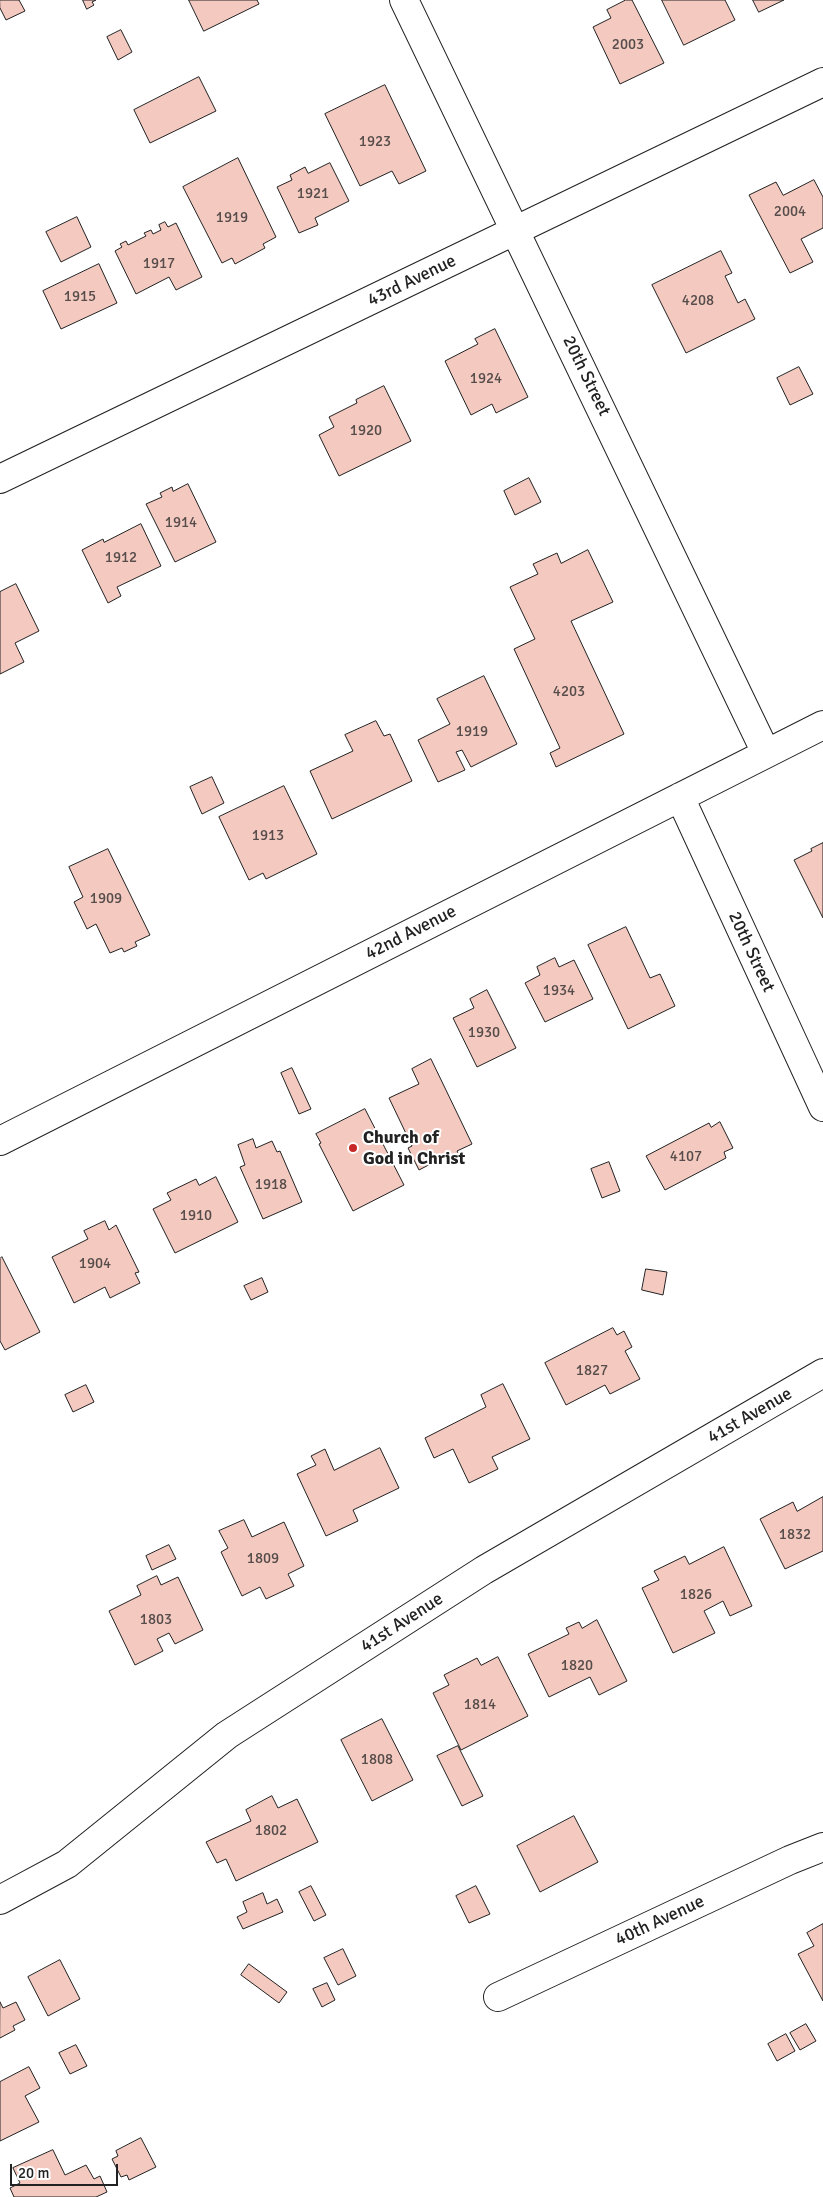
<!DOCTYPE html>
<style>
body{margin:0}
#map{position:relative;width:823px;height:2197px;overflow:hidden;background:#fff;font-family:Signika,sans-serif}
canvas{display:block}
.scale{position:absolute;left:10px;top:2164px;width:108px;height:22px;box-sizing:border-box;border:2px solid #222;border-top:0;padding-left:6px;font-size:15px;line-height:18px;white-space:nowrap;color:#222;-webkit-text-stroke:4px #fff;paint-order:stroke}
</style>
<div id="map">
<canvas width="823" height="2197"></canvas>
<div class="scale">20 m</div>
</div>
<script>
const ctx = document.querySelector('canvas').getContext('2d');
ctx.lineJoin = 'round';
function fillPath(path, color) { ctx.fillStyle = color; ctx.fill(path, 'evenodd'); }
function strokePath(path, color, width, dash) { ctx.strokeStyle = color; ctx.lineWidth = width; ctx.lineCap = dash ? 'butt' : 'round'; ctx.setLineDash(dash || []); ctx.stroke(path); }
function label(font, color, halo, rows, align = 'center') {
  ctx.font = font + ' Signika,sans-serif'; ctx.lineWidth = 4; ctx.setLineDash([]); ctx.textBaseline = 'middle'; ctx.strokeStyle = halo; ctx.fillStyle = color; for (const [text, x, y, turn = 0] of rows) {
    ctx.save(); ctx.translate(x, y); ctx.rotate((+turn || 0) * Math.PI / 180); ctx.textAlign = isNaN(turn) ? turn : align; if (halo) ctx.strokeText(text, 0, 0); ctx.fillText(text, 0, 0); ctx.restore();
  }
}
const building = new Path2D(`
 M0,0H19L25,11L6,20L0,8Z
 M83,0H96L92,2L94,5L87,9Z
 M189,0H257L259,4L204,31Z
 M626,0H632L664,63L620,84L593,27L611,18L607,10Z
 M662,0H725L735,20L684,45Z
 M753,0H784L759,12Z
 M121,30L132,52L118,60L107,37Z
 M199,77L216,111L150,143L134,110Z
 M385,85L426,171L399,184L392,171L360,186L325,114Z
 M238,158L276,237L263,244L265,248L235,264L232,258L222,263L183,187Z
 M330,163L349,201L315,218L318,225L299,233L277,187L292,180L290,175L305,167L308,173Z
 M814,180L823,197V228L801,239L813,262L790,273L749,195L776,182L783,195Z
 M77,217L91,247L61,262L46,232Z
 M165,222L168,227L176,223L202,277L176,290L169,277L136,294L115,251L122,247L120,244L126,241L128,245L146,236L144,233L151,230L153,234L161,230L159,225Z
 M721,251L732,273L725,276L738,303L745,299L755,319L686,353L652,285Z
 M99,264L117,303L61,329L43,291Z
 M495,329L528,397L496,413L492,404L471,415L445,361L478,344L475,339Z
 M799,367L813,394L790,405L777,378Z
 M384,386L411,441L339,476L319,435L334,427L329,417L357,403L356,400Z
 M529,478L541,502L515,515L504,491Z
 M188,484L216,542L175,562L146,504L162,497L160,493L172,487L173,491Z
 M141,524L161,566L117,587L121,596L108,603L82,550L103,539L104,542Z
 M588,550L613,602L571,621L624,734L556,767L550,753L560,748L514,649L535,639L510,587L538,574L533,564L557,553L561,563Z
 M16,584L39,631L15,643L24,662L0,674V592Z
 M484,676L517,744L471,767L462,750L456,752L465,770L438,782L418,740L450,724L437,699Z
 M376,721L384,736L390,734L412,781L332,819L310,771L353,751L345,735Z
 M212,777L224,803L202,814L190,787Z
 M284,786L317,854L266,879L263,873L249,880L219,817Z
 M823,843V918L794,860L812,851L811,849Z
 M108,849L150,935L135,942L137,946L124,952L122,948L110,953L96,924L87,929L74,902L83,897L69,867Z
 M626,927L650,978L660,974L675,1006L628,1029L588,945Z
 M555,958L559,967L574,960L593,999L545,1022L525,983L540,975L537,967Z
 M487,990L516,1048L477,1067L453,1018L474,1008L470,999Z
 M431,1059L472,1144L457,1151L460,1156L447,1162L444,1157L419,1170L408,1148L412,1146L389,1098L419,1084L412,1069Z
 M292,1068L311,1109L299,1114L281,1073Z
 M365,1109L404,1185L353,1211L319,1144L321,1143L316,1134Z
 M720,1122L733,1148L724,1152L726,1158L665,1190L646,1156L709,1123L711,1127Z
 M253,1139L256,1148L272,1141L277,1152L280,1151L302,1202L263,1219L240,1167L245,1165L238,1145Z
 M609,1162L620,1191L602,1198L591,1169Z
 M216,1177L238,1222L175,1253L153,1209L171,1200L167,1193L196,1179L199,1185Z
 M105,1221L109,1230L116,1225L139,1272L135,1273L140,1283L110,1298L105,1287L74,1303L52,1257L88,1239L84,1231Z
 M2,1257L40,1332L5,1350L0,1341V1259Z
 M646,1269L667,1272L663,1295L642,1290Z
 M262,1278L268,1292L251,1300L244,1286Z
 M613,1328L617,1335L624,1331L632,1347L625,1351L640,1379L610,1394L605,1385L566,1405L545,1363Z
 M503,1384L530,1439L492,1457L498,1469L469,1483L453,1449L434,1458L425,1438L486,1407L481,1395Z
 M86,1385L94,1402L73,1412L65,1395Z
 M380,1448L399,1488L353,1510L358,1521L326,1536L297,1474L316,1465L311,1456L325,1449L334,1470Z
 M823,1497V1551L785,1569L760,1519L793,1502L797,1511Z
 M244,1520L252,1537L284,1522L304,1566L288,1574L294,1586L266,1599L260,1587L242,1596L221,1552L228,1548L219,1531Z
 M169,1545L176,1559L152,1570L146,1556Z
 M724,1547L752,1606L730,1616L723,1601L704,1611L715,1633L673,1653L642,1588L659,1580L654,1571L685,1556L689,1564Z
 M157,1576L161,1585L178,1577L203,1630L175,1644L169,1633L157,1639L163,1651L135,1665L109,1611L141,1595L137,1586Z
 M597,1620L627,1681L599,1695L590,1677L549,1697L528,1654L569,1634L566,1628L579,1622L582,1628Z
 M498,1657L528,1716L461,1750L433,1693L449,1685L444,1675L477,1658L481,1665Z
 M382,1719L413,1780L372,1801L341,1740Z
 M458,1746L483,1796L462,1806L437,1756Z
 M272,1796L278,1808L297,1799L318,1842L236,1881L226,1859L217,1863L206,1842L251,1821L246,1810Z
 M574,1816L598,1862L540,1892L517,1846Z
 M311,1886L326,1915L314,1921L299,1892Z
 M476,1886L490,1914L469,1923L456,1896Z
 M263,1893L267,1904L277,1899L283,1912L243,1929L237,1917L247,1912L243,1902Z
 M823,1924V2001L798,1954L814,1946L807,1933Z
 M343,1949L356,1976L338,1985L324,1958Z
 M60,1960L80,1999L48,2016L28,1977Z
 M249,1964L287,1992L279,2003L241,1975Z
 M327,1983L335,2000L322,2007L313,1989Z
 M0,2002L3,2008L16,2002L25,2020L13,2026L15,2030L0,2038Z
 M806,2024L816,2041L800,2050L790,2033Z
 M786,2034L795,2051L777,2061L768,2044Z
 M76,2045L87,2066L70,2074L59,2053Z
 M29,2067L40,2088L25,2096L39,2122L0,2141V2082Z
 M141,2138L156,2167L129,2180L127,2175L121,2177L112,2159L118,2156L116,2151Z
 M53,2150L65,2175L86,2165L94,2179L100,2176L107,2192L96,2197H14L10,2188L20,2183L13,2168Z`);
fillPath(building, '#f3c9c0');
strokePath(building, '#222', 1);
const minor = new Path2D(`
 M404,0L766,753
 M0,479L823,82
 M680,797L823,1107
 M0,1141L823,725
 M0,1900L67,1864L227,1735L484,1570L823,1373
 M498,1997L790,1860L823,1847`);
strokePath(minor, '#222', 30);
strokePath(minor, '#fff', 28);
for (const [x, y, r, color] of [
 [353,1148,5,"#c62828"]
]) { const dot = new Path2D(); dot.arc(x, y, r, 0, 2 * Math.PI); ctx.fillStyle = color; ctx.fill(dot); strokePath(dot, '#fff', 2); }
label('15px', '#564c4a', null, [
 ["2003",628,45],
 ["1923",375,142],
 ["1921",313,194],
 ["2004",790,212],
 ["1919",232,218],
 ["1917",159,264],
 ["1915",80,297],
 ["4208",698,301],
 ["1924",486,379],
 ["1920",366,431],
 ["1914",181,523],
 ["1912",121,558],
 ["4203",569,692],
 ["1919",472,732],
 ["1913",268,836],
 ["1909",106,899],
 ["1934",559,991],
 ["1930",484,1033],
 ["4107",686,1157],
 ["1918",271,1185],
 ["1910",196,1216],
 ["1904",95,1264],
 ["1827",592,1371],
 ["1832",795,1535],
 ["1809",263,1559],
 ["1826",696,1595],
 ["1803",156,1620],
 ["1820",577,1666],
 ["1814",480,1705],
 ["1808",377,1760],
 ["1802",271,1831]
]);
label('18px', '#222', '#fff', [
 ["43rd Avenue",412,281,-26],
 ["20th Street",586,376,64],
 ["42nd Avenue",411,933,-27],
 ["20th Street",751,952,65],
 ["41st Avenue",750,1416,-30],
 ["41st Avenue",402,1623,-33],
 ["40th Avenue",660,1921,-25]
]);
label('bold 18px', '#222', '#fff', [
 ["Church of",363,1138],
 ["God in Christ",363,1159]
], 'left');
</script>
